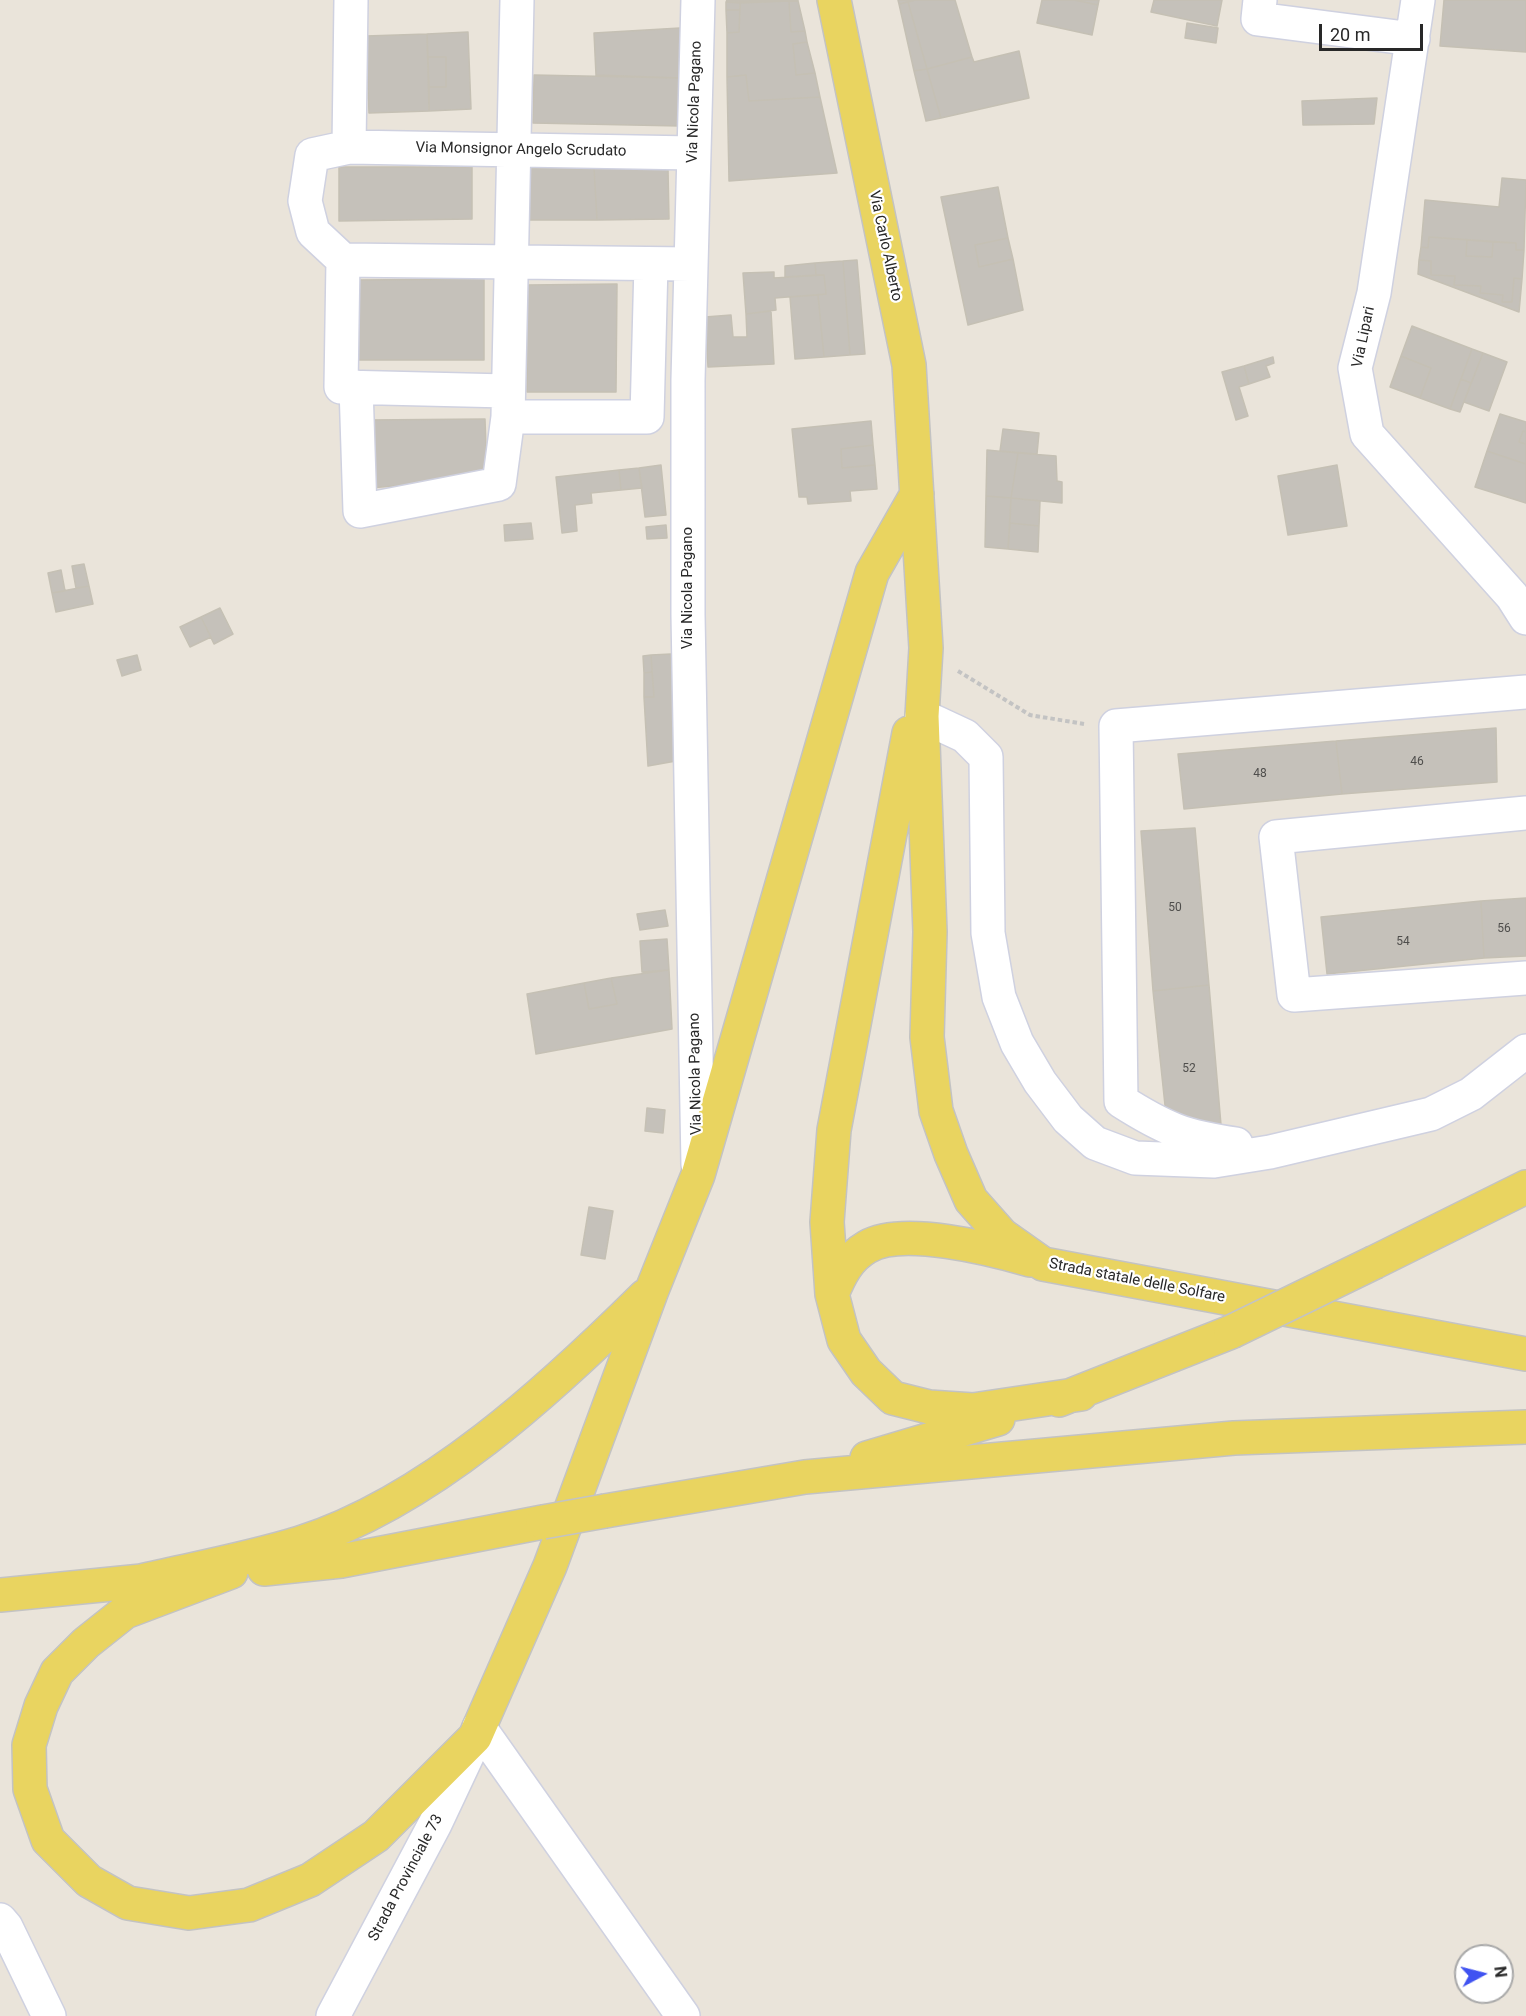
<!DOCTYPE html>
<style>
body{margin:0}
#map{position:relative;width:1526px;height:2016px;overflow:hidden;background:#eae4da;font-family:Roboto,sans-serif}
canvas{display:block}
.north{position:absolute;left:1454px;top:1944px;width:60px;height:60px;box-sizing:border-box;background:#fff;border:2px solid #a9a9a9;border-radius:50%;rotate:83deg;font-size:16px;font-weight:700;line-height:24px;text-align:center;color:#282828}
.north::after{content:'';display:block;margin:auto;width:21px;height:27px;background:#4053f1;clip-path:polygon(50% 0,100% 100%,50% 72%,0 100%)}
.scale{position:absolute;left:1319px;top:24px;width:104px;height:27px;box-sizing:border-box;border:3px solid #282828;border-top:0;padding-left:8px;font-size:18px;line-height:21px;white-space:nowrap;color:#282828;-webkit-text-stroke:4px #fff;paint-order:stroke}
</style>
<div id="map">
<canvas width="1526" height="2016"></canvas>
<div class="north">N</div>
<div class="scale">20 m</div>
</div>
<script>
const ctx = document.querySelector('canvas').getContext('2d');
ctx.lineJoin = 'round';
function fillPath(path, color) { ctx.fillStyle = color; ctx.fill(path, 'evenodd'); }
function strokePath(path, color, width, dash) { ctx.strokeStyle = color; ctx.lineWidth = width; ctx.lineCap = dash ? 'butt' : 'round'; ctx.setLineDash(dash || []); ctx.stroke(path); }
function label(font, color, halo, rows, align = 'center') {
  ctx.font = font + ' Roboto,sans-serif'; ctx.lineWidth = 4.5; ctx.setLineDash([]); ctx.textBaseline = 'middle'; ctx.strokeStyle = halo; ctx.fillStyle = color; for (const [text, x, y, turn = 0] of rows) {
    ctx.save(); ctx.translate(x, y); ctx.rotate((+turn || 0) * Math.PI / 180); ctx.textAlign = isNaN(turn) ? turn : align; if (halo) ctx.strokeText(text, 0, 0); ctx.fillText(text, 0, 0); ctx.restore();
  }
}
const building = new Path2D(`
 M727,0H798V1L726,2Z
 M898,0H915L899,4Z
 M915,0H955L972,57L927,69L908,2Z
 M1042,0H1074L1098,5L1092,35L1037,23Z
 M1074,0H1099L1098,5Z
 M1154,0H1222L1217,26L1151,12Z
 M1444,0H1526V52L1440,46Z
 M789,1H798L805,31L791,32Z
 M789,1L791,32L805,31L807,42L793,44L796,75L815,73L820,97L749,101L746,75L727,77V33L739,32L740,3Z
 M726,2L740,3V10H726Z
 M908,2L927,69L914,71L899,4Z
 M726,10H740L739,32L727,33Z
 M1187,23L1218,28L1216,43L1185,38Z
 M680,28L681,78L596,75L594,33Z
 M468,32L471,109L429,111V87H446V57H428L427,34Z
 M427,34L429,111L369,113L366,36Z
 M807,42L815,73L796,75L793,44Z
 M1019,51L1029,98L941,118L927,69L972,57L974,62Z
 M428,57H446V87H429Z
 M927,69L941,118L926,121L914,71Z
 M534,75L681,78L680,126L533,123Z
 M746,75L749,101L820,97L837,173L729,181L727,77Z
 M1377,98L1374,124L1303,125L1302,101Z
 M339,167H472V219L339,221Z
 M525,168H594L597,220H526Z
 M594,168L668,169L669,219L597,220Z
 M1502,178L1526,180L1524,250H1516V243L1429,237L1428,248L1421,247L1425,200L1499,207Z
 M998,187L1008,238L975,245L979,267L1013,259L1023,310L968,325L941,197Z
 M1429,237L1467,240L1466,256L1492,257L1493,242L1516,243V250H1524L1522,279L1514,278L1512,302H1502L1503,295L1480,293L1481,286L1454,285L1455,276L1431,275V261L1419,260L1421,247L1428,248Z
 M1008,238L1013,259L979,267L975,245Z
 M1467,240L1493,242L1492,257L1466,256Z
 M857,260L865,354L850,355L843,261Z
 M1419,260L1431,261V275L1455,276L1454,285L1481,286L1480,293L1503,295L1502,302H1512L1514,278L1522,279L1519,312L1418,274Z
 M843,261L850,355L824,357L818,295L826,294L824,275H816L815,263Z
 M815,263L816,275L785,277V266Z
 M774,272V278L824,275L826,294L775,298L776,310L746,314L743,273Z
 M484,279V360H355V280Z
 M617,284L616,392H527V285Z
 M818,295L824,357L795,359L790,297Z
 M771,311L774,364L708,367L705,317L731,315L733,337H747L746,314Z
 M1412,326L1472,349L1450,409L1420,398L1431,368L1401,356Z
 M1472,349L1483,353L1471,383L1461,379Z
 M1483,353L1507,362L1489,411L1464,402Z
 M1401,356L1431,368L1420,398L1390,387Z
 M1273,357L1274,363L1266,366L1270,377L1249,384L1244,366Z
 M1244,366L1249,384L1239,387L1248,416L1236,420L1222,372Z
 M1461,379L1471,383L1460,412L1450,409Z
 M1500,414L1526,422V432L1523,431L1519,442L1526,444V464L1487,451Z
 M485,419L487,478L370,488L366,420Z
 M871,421L873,445L841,449L842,468L875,465L877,489L850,491L851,501L808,504L807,497H799L792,429Z
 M1003,429L1039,433L1037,454L1000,451Z
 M1523,431L1526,432V444L1519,442Z
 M873,445L875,465L842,468L841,449Z
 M987,450L1018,453L1011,498L986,496Z
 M1487,451L1526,464V503L1475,487Z
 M1018,453L1056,456L1057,481L1062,482V503L1011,498Z
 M661,465L666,515L645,517L639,468Z
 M1337,465L1347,526L1288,535L1278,476Z
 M639,468L642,488L621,490L619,470Z
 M619,470L621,490L591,493L592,503L575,505L577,531L562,533L556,477Z
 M986,496L1011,498L1008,549L985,547Z
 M1011,498L1040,501L1039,526L1010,523Z
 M531,523L533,539L505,541L504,525Z
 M1010,523L1039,526L1038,552L1008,549Z
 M666,525L667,538L647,539L646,527Z
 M84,564L89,586L76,588L72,566Z
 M61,570L65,591L52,593L48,573Z
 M89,586L93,604L56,612L52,593Z
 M220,608L233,634L214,644L201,617Z
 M201,617L211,637L190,647L180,627Z
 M671,654L676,761L648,766L644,697H654L651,655Z
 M137,655L141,670L122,676L117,660Z
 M651,655L652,672L644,673L643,656Z
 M652,672L654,697H644V673Z
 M1496,728L1497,782L1342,794L1336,741Z
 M1336,741L1342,794L1184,809L1178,754Z
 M1195,828L1209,985L1153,991L1141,831Z
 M1526,898V956L1484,958L1481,901Z
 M1481,901L1484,958L1327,974L1321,917Z
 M665,910L668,926L640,930L637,914Z
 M667,939L669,970L642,972L640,941Z
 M669,970L672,1029L536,1054L527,994L584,983L589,1009L617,1004L611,978Z
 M611,978L617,1004L589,1009L584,983Z
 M1209,985L1223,1148L1170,1153L1153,991Z
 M647,1108L665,1110L663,1133L645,1131Z
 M589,1207L613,1211L605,1259L581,1255Z`);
fillPath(building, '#c5c1ba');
strokePath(building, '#c5c0b4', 1.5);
const minor = new Path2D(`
 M351,0L349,147L312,155L305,201L313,232L343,260L690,264
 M1260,0L1258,19L1413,39
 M1418,0L1374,293L1355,368L1367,434L1512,596L1526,618
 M349,147L693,153
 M343,260L341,387L507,391
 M356,387L360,511L499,484L508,417L517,0
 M508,417H647L651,264
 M922,716L965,736L986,757L988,933L999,997L1017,1043L1040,1082L1068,1119L1095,1143L1135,1158L1214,1161L1270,1152L1431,1114L1471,1094L1526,1051
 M1526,813L1276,837L1294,995L1526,978
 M1236,1144C1185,1137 1165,1129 1121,1101L1116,726L1526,692
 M698,1165L688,615V380L698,0
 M479,1727L683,2016
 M0,1920L6,1927L49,2016
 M333,2016L435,1824L475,1739`);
const major = new Path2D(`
 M834,0L909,365L926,648L922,716L930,932L927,1037L936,1111L951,1154L971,1200L1002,1235L1043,1264L1526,1354
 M909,733L834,1130L827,1222L832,1294L844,1340L866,1372L893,1398L929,1407L973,1410L1081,1394
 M1375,1262L1526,1187
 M832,1294C840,1275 848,1258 867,1247C902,1226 992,1249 1030,1260
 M1059,1400L1231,1332
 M867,1458L998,1419
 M605,1511L805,1477L1234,1438L1526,1427
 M264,1569L341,1561L543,1522
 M231,1572L125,1612L86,1643L57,1672L41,1706L29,1745L30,1789L48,1840L89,1881L128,1903L189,1913L249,1905L310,1880L376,1836L475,1737L550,1566L652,1290L698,1175L872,573L917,494
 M141,1581C193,1569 248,1559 300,1543C429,1502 551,1389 645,1296
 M0,1595L162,1579`);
strokePath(minor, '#cfd1e0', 36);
strokePath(major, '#c3c3c3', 36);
strokePath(new Path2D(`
 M958,671L1030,715L1084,724`), '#c3c3c3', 4, [4.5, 3]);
strokePath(minor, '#fff', 33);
strokePath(major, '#e9d460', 33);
const majorBridge = new Path2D(`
 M1231,1332L1375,1262
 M543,1522L605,1511`);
strokePath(majorBridge, '#c3c3c3', 36, []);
strokePath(majorBridge, '#e9d460', 33);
label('12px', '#4f4e4c', null, [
 ["46",1417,762],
 ["48",1260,774],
 ["50",1175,908],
 ["56",1504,929],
 ["54",1403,942],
 ["52",1189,1069]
]);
label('15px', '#282828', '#fff', [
 ["Via Nicola Pagano",695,102,-88],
 ["Via Monsignor Angelo Scrudato",521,150,1],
 ["Via Carlo Alberto",885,246,78],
 ["Via Lipari",1364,337,-78],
 ["Via Nicola Pagano",688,588,-90],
 ["Via Nicola Pagano",696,1074,-91],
 ["Strada statale delle Solfare",1137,1281,11],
 ["Strada Provinciale 73",406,1878,-62]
]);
</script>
